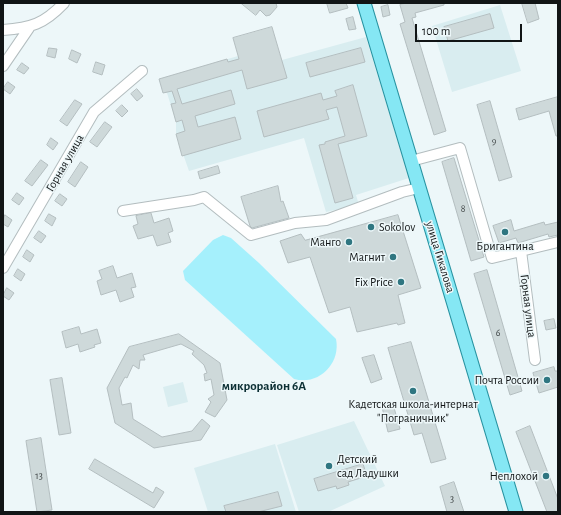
<!DOCTYPE html>
<meta charset="utf-8">
<style>
body{margin:0}
#map{position:relative;width:561px;height:515px;overflow:hidden;background:#edf7f9;font-family:"Alegreya Sans",sans-serif}
canvas{display:block}
.frame{position:absolute;inset:0;border:4px solid #111516;pointer-events:none}
.scale{position:absolute;left:415px;top:24px;width:107px;height:18px;box-sizing:border-box;border:2px solid #111516;border-top:0;padding-left:5px;font-size:12px;line-height:14px;white-space:nowrap;color:#111516;-webkit-text-stroke:3px #edf7f9;paint-order:stroke}
</style>
<div id="map">
<canvas width="561" height="515"></canvas>
<div class="frame"></div>
<div class="scale">100 m</div>
</div>
<script>
const ctx = document.querySelector('canvas').getContext('2d');
ctx.lineJoin = 'round';
function fillPath(path, color) { ctx.fillStyle = color; ctx.fill(path, 'evenodd'); }
function strokePath(path, color, width, dash) { ctx.strokeStyle = color; ctx.lineWidth = width; ctx.lineCap = dash ? 'butt' : 'round'; ctx.setLineDash(dash || []); ctx.stroke(path); }
function label(font, color, halo, rows, align = 'center') {
  ctx.font = font + ' "Alegreya Sans",sans-serif'; ctx.lineWidth = 3; ctx.setLineDash([]); ctx.textBaseline = 'middle'; ctx.strokeStyle = halo; ctx.fillStyle = color; for (const [text, x, y, turn = 0] of rows) {
    ctx.save(); ctx.translate(x, y); ctx.rotate((+turn || 0) * Math.PI / 180); ctx.textAlign = isNaN(turn) ? turn : align; if (halo) ctx.strokeText(text, 0, 0); ctx.fillText(text, 0, 0); ctx.restore();
  }
}
fillPath(new Path2D(`
 M500,5L521,71L452,92L432,26Z
 M366,37L409,178L356,195L359,205L326,212L304,138L189,171L176,134V122L167,93H163L159,79L238,56L282,60Z
 M183,382L188,402L168,407L163,387Z
 M354,421L385,486L328,512H299L277,445Z
 M275,444L296,512H208L194,468Z`), '#d9edf0');
fillPath(new Path2D(`
 M223,235L231,238L259,263L336,339C341,364 318,386 294,379L185,280L183,271L213,240Z`), '#a5f0fc');
const building = new Path2D(`
 M241,3H276L277,7L270,15L266,16L260,10L256,15Z
 M327,3H346L348,8L330,13Z
 M406,3H444V5L415,13L416,17L412,18L446,131L434,135L400,24L405,22L400,5Z
 M522,3H535L539,19L528,23Z
 M388,5L390,15L383,17L381,7Z
 M490,14L494,28L448,41L444,27Z
 M353,17L356,29L349,30L346,19Z
 M272,27L287,78L247,89L242,70L177,89L182,104L231,90L235,104L195,116L198,127L235,117L241,139L182,156L176,134L185,131L182,120L176,122L171,104L176,103L172,91L163,93L159,79L227,59L228,62L239,59L233,38Z
 M49,48L57,49L55,58L47,56Z
 M361,48L365,62L310,77L306,63Z
 M72,50L81,54L77,63L69,59Z
 M96,62L105,65L102,75L93,72Z
 M22,63L29,68L24,74L17,70Z
 M8,82L15,87L10,94L3,89Z
 M353,85L367,136L338,144L353,198L335,203L319,145L325,144V142L345,136L337,107L326,110L329,119L264,137L257,111L321,93L323,100L337,96L335,91Z
 M137,89L143,96L137,101L131,94Z
 M558,97V136H556L549,111L519,120L516,109Z
 M75,100L82,104L67,126L60,121Z
 M490,101L512,177L499,181L477,105Z
 M122,105L128,111L122,117L116,111Z
 M105,122L112,127L97,147L90,142Z
 M51,138L58,143L53,150L47,145Z
 M454,158L484,257L471,261L442,162Z
 M41,160L48,165L32,186L25,181Z
 M81,162L88,167L75,187L68,182Z
 M218,166L220,173L200,179L198,172Z
 M278,186L281,202L283,201L289,218L252,228L250,226L241,197Z
 M17,193L24,198L19,205L12,200Z
 M60,194L67,199L62,206L55,201Z
 M151,213L154,223L169,218L173,231L168,233L171,242L157,246L153,235L138,239L133,226L138,224L136,216Z
 M49,214L56,218L52,226L45,221Z
 M5,215L12,220L8,227L3,224Z
 M398,215L421,288L398,295L405,323L398,325L397,323L357,332L350,307L329,313L310,257L288,263L280,241L301,234L305,240Z
 M511,220L514,231L544,222L545,225L558,222V235L549,237L548,234L518,243L516,238L499,243L493,226Z
 M39,231L46,236L41,243L34,238Z
 M27,250L34,255L30,262L23,257Z
 M113,266L117,278L132,273L136,287L131,288L134,297L120,302L116,290L101,295L97,281L102,279L99,271Z
 M18,269L25,274L21,281L14,276Z
 M487,270L522,391L510,395L474,274Z
 M7,288L14,293L9,300L3,296Z
 M554,319L556,328L546,330L544,321Z
 M79,327L81,334L97,329L101,343L94,345L95,347L80,352L78,344L66,348L62,332Z
 M179,334L220,363L227,400L215,417L205,412L211,402L208,399L214,395L211,379L205,381L204,374L207,373L204,365L192,354L194,351L181,344L143,355L145,360H140L139,369L133,365L127,378L125,377L119,388L122,405L131,403L133,419L162,437L192,431L202,419L210,426L201,440L154,448L115,423L107,388L129,347Z
 M411,342L446,459L431,463L422,433L414,435L388,348Z
 M374,355L382,379L371,383L362,358Z
 M554,367L555,371H558V387L539,393L533,373Z
 M62,378L71,433L59,435L50,380Z
 M393,404L400,429L388,432L382,407Z
 M530,426L558,499V512H547L516,432Z
 M41,438L52,510L37,512L26,441Z
 M95,459L153,493L156,487L164,492L154,508L89,469Z
 M363,464L367,476L348,482L349,485L337,489L336,486L318,491L314,479Z
 M454,482L464,512H447L440,487Z
 M278,492L282,506L258,512H226L224,506Z`);
fillPath(building, '#ced9da');
strokePath(building, '#b4bec0', 1);
const minor = new Path2D(`
 M3,30C31,28 44,24 64,3
 M3,66L29,28
 M411,161L460,148L492,258L558,242
 M123,211L194,200L204,197L251,235L295,223L326,220L402,192L419,188
 M521,251L535,360
 M3,268L94,112L142,71`);
const major = new Path2D(`
 M364,3L516,512`);
strokePath(minor, '#b3bdbf', 12);
strokePath(major, '#2893a1', 15);
strokePath(minor, '#fff', 10);
strokePath(major, '#85e7f4', 13);
for (const [x, y, r, color] of [
 [371,227,4,"#2f7681"],
 [505,232,4,"#2f7681"],
 [349,242,4,"#2f7681"],
 [393,257,4,"#2f7681"],
 [401,282,4,"#2f7681"],
 [547,380,4,"#2f7681"],
 [413,391,4,"#2f7681"],
 [329,466,4,"#2f7681"],
 [546,476,4,"#2f7681"]
]) { const dot = new Path2D(); dot.arc(x, y, r, 0, 2 * Math.PI); ctx.fillStyle = color; ctx.fill(dot); strokePath(dot, '#edf7f9', 1.5); }
label('10px', '#404647', null, [
 ["9",494,141],
 ["8",463,209],
 ["6",498,333],
 ["13",39,476],
 ["3",452,499]
]);
label('12px', '#111516', '#edf7f9', [
 ["Горная улица",65,163,-60],
 ["улица Гикалова",440,257,73],
 ["Горная улица",528,306,83]
]);
label('12px', '#111516', '#edf7f9', [
 ["Sokolov",379,227,"left"],
 ["Манго",341,242],
 ["Бригантина",505,246,"center"],
 ["Магнит",385,257],
 ["Fix Price",393,282],
 ["Почта России",539,380],
 ["Кадетская школа-интернат",413,404,"center"],
 ["\"Пограничник\"",413,418,"center"],
 ["Детский",337,459,"left"],
 ["сад Ладушки",337,473,"left"],
 ["Неплохой",538,476]
], 'right');
label('bold 13px', '#0d3035', '#edf7f9', [
 ["микрорайон 6А",264,386]
]);
</script>
